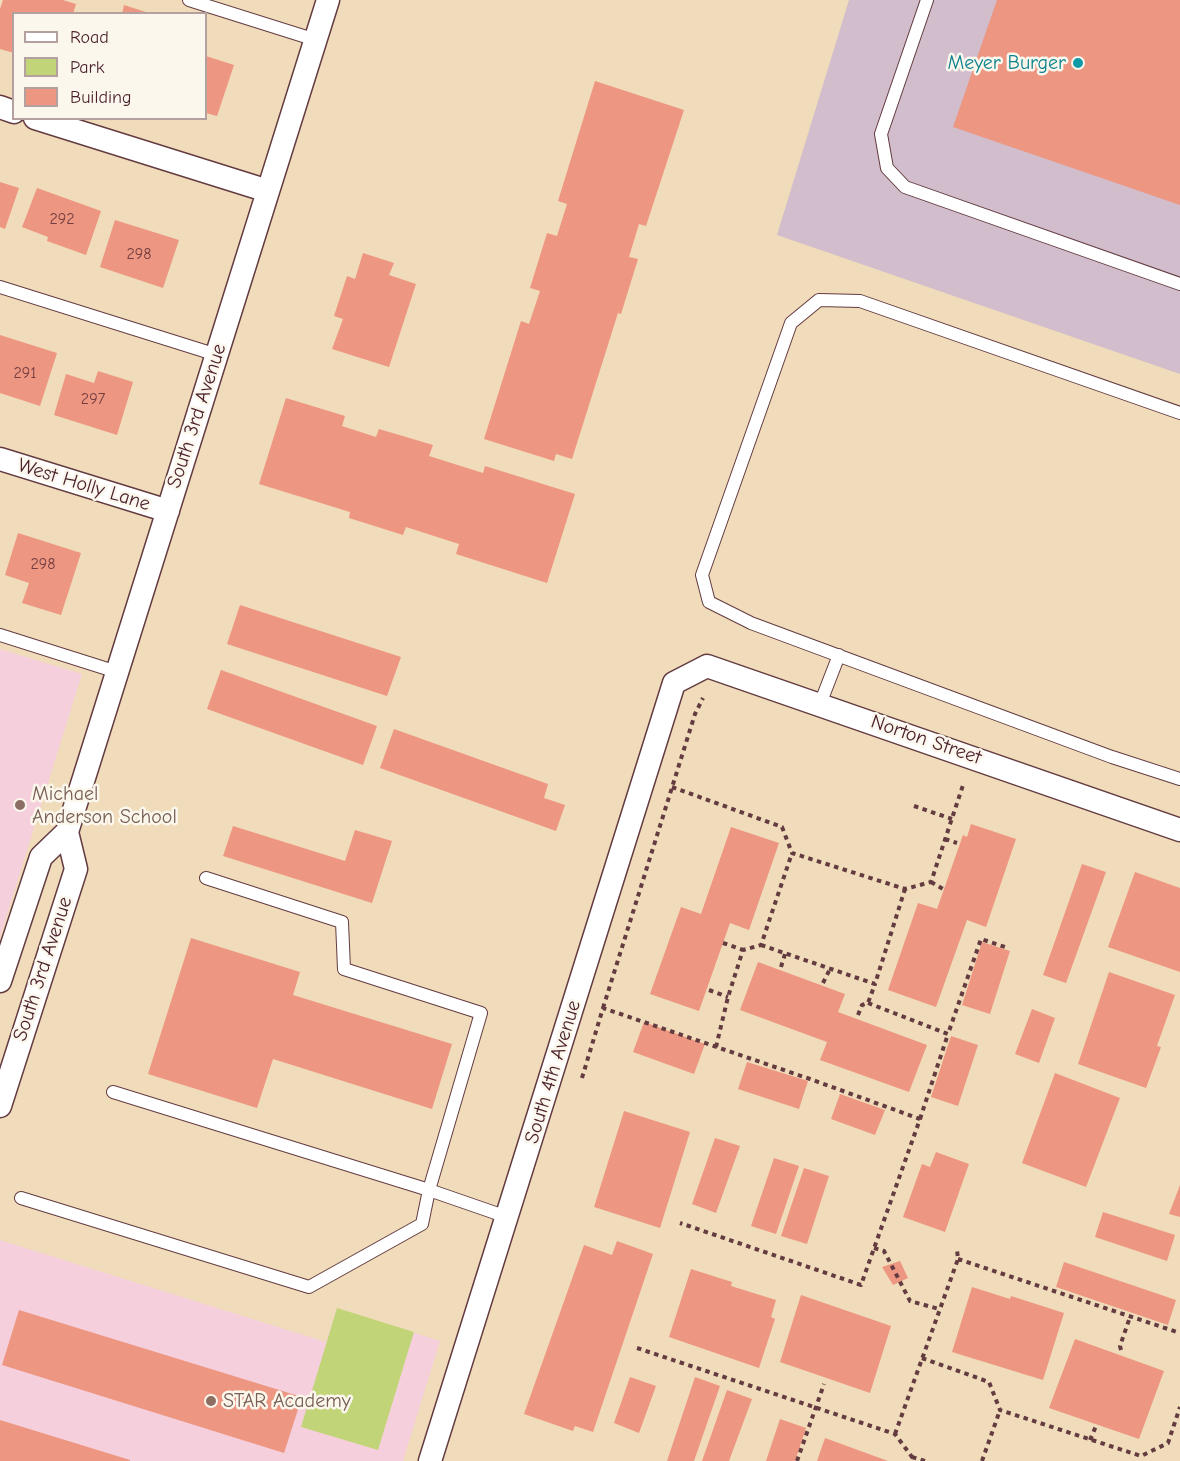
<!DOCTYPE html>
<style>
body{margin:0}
#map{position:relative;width:1180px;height:1461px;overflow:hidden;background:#f0dcba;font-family:"Comic Neue",sans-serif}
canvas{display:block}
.legend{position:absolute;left:12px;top:12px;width:195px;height:108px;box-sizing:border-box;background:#fbf7ec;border:2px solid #b4a19f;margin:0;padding:8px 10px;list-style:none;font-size:18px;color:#4a1f2b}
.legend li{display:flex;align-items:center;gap:12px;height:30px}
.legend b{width:30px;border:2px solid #b4a19f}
</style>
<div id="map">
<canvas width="1180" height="1461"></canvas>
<ul class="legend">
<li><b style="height:8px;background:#fff"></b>Road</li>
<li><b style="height:16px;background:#c1d578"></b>Park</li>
<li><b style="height:16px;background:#ed9681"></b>Building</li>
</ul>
</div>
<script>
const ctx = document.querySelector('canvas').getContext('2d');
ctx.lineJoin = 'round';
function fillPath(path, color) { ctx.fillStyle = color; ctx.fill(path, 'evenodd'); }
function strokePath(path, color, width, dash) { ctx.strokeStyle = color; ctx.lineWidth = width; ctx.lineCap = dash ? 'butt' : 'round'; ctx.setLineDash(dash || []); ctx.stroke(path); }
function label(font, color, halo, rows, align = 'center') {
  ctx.font = font + ' "Comic Neue",sans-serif'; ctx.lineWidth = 5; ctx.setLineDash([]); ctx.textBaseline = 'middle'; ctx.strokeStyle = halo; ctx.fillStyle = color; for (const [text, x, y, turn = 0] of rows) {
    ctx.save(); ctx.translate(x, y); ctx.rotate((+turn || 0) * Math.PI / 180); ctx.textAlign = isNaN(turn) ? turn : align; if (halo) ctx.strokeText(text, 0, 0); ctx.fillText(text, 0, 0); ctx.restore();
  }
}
fillPath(new Path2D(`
 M0,649L82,674L0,937Z
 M0,1240L326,1342L337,1308L440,1341L403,1461H0Z`), '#f5cfdb');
fillPath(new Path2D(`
 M849,0H1180V374L777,235Z`), '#d1bdcc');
fillPath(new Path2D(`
 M337,1308L414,1332L378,1450L301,1427Z`), '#c1d578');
fillPath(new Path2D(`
 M3,0H63L76,4L73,14H14V53L0,49V9Z
 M997,0H1180V205L953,127Z
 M124,5L149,13V14H122Z
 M206,56L234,65L217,116L206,113Z
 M595,81L684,110L646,226L639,224L629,257L638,259L621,314L618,313L572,459L556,454L554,461L484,439L521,321L529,324L540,291L530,288L547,233L557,236L567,204L558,201Z
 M0,182L19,188L5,229L0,227Z
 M37,188L101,211L86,255L47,241L48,237L22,227Z
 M115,220L179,240L163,288L100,267Z
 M363,253L394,263L389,275L416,284L389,367L332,349L343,319L334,316L347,276L355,279Z
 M0,335L57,353L40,406L0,393Z
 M98,371L133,382L117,435L54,415L66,374L94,383Z
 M286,398L345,416L342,426L376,437L379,429L433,445L429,456L483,473L485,466L575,494L547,583L456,554L459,544L406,527L403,535L349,518L350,512L259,484Z
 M18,533L81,553L61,615L22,603L29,583L5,575Z
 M240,605L401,657L387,696L227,644Z
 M221,670L377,726L363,765L207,709Z
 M394,729L548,784L544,798L565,805L556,831L380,768Z
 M971,824L1016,839L986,927L967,920L936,1007L888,990L918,903L937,909L963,835L967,837Z
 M233,826L345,861L355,830L392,841L372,903L223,856Z
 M731,827L779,843L749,930L730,923L699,1011L650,994L681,907L701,914Z
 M1082,864L1106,872L1066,983L1043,975Z
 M1135,872L1180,888V972L1108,947Z
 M191,938L300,972L293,995L452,1044L432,1109L273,1059L257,1108L148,1074Z
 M982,942L1010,951L990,1014L962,1005Z
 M758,962L845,994L838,1012L927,1045L909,1092L820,1060L827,1042L740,1010Z
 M1109,972L1175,995L1157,1046L1161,1047L1146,1088L1078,1064Z
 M1032,1009L1055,1018L1039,1063L1015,1054Z
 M644,1022L705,1044L694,1074L633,1052Z
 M951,1036L978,1045L958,1106L931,1097Z
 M747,1062L808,1081L799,1109L738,1089Z
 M1055,1073L1120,1098L1086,1187L1022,1163Z
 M840,1094L885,1110L875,1135L831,1119Z
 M624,1111L690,1132L660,1228L594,1207Z
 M715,1138L740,1146L716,1213L692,1204Z
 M936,1152L969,1164L945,1232L903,1217L922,1164L930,1167Z
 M774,1158L799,1166L776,1234L751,1226Z
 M804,1168L829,1176L807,1244L781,1236Z
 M1180,1185V1217L1169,1214Z
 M1103,1212L1175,1235L1167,1261L1095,1237Z
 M617,1241L653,1254L593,1432L575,1426L573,1431L524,1414L584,1245L612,1255Z
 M900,1261L908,1278L893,1285L882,1267Z
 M1064,1262L1176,1300L1168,1325L1056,1287Z
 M691,1269L732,1282L731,1286L776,1300L771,1317L775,1319L759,1368L669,1337Z
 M972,1287L1010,1299L1011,1296L1064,1313L1043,1380L952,1352Z
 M801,1295L891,1326L870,1393L780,1362Z
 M19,1310L302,1397L284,1453L2,1365Z
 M1075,1339L1164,1371L1139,1439L1049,1408Z
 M630,1377L656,1386L639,1433L614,1423Z
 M695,1377L720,1386L694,1461H667Z
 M727,1390L752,1399L729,1461H702Z
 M780,1419L806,1428L795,1461H766Z
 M0,1420L130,1460V1461H0Z
 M825,1438L888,1461H817Z`), '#ed9681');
const lane = new Path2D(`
 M189,0L316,40
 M927,0L881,134L887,168L905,187L1180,284
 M0,287L217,355
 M1180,413L860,301L819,300L791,323L702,575L709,602L751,623L1112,757L1180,779
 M0,635L117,672
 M820,704L839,655
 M206,878L342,922L344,969L481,1013L429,1190L507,1217
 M21,1198L309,1287L422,1224L429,1190L113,1092`);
const street = new Path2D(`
 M0,107L14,112
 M35,118L268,191
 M0,459L168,511
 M0,981L41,857L67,832L328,0
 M0,1106L76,869L67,832
 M430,1461L674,683L707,666L1180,830`);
strokePath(lane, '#633b40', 14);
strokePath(street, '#633b40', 25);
strokePath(new Path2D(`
 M672,787L782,827L792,853L905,889L931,882L964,782
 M914,806L952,819
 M945,839L957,843
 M931,882L943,889
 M723,943L743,950
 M761,945L875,984L905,889
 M781,967L785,954
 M823,983L830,969
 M709,990L728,997
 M868,1003L948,1034L981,939L1008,948
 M603,1008L695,714L703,698
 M858,1015L862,1005L868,1003L875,984
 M716,1047L728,997L743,950L761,945L792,853
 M582,1078L603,1008L810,1079L920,1119L861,1285L680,1223
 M920,1119L948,1034
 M874,1248L884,1251L910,1301L939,1309
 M958,1259L1180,1333
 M637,1348L895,1434L915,1461
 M1121,1350L1120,1346L1130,1317
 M922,1358L989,1382L1000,1410L1141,1456L1168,1443L1180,1407
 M895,1434L958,1259L957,1250
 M1090,1440L1096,1426
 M912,1457L925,1461
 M797,1461L824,1384
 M982,1461L1000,1410`), '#633b40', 4, [4.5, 4.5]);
strokePath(lane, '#fff', 12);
strokePath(street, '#fff', 22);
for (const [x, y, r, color] of [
 [1078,63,6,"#0f9aa8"],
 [20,805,6,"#8d6e63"],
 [211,1401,6,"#8d6e63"]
]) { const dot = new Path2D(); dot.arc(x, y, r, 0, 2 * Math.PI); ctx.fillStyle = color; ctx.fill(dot); strokePath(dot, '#fbf7ec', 2); }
label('16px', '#733d40', null, [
 ["292",62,219],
 ["298",139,254],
 ["291",25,373],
 ["297",93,399],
 ["298",43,564]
]);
label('20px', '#0d838f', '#fbf7ec', [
 ["Meyer Burger",1066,63]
], 'right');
label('20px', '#4a1f2b', '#fbf7ec', [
 ["South 3rd Avenue",197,416,-72],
 ["West Holly Lane",84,485,17],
 ["Norton Street",926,740,19],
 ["South 3rd Avenue",43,969,-72],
 ["South 4th Avenue",553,1072,-73]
]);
label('20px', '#785e54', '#fbf7ec', [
 ["Michael",32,794],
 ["Anderson School",32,817],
 ["STAR Academy",223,1401]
], 'left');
</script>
